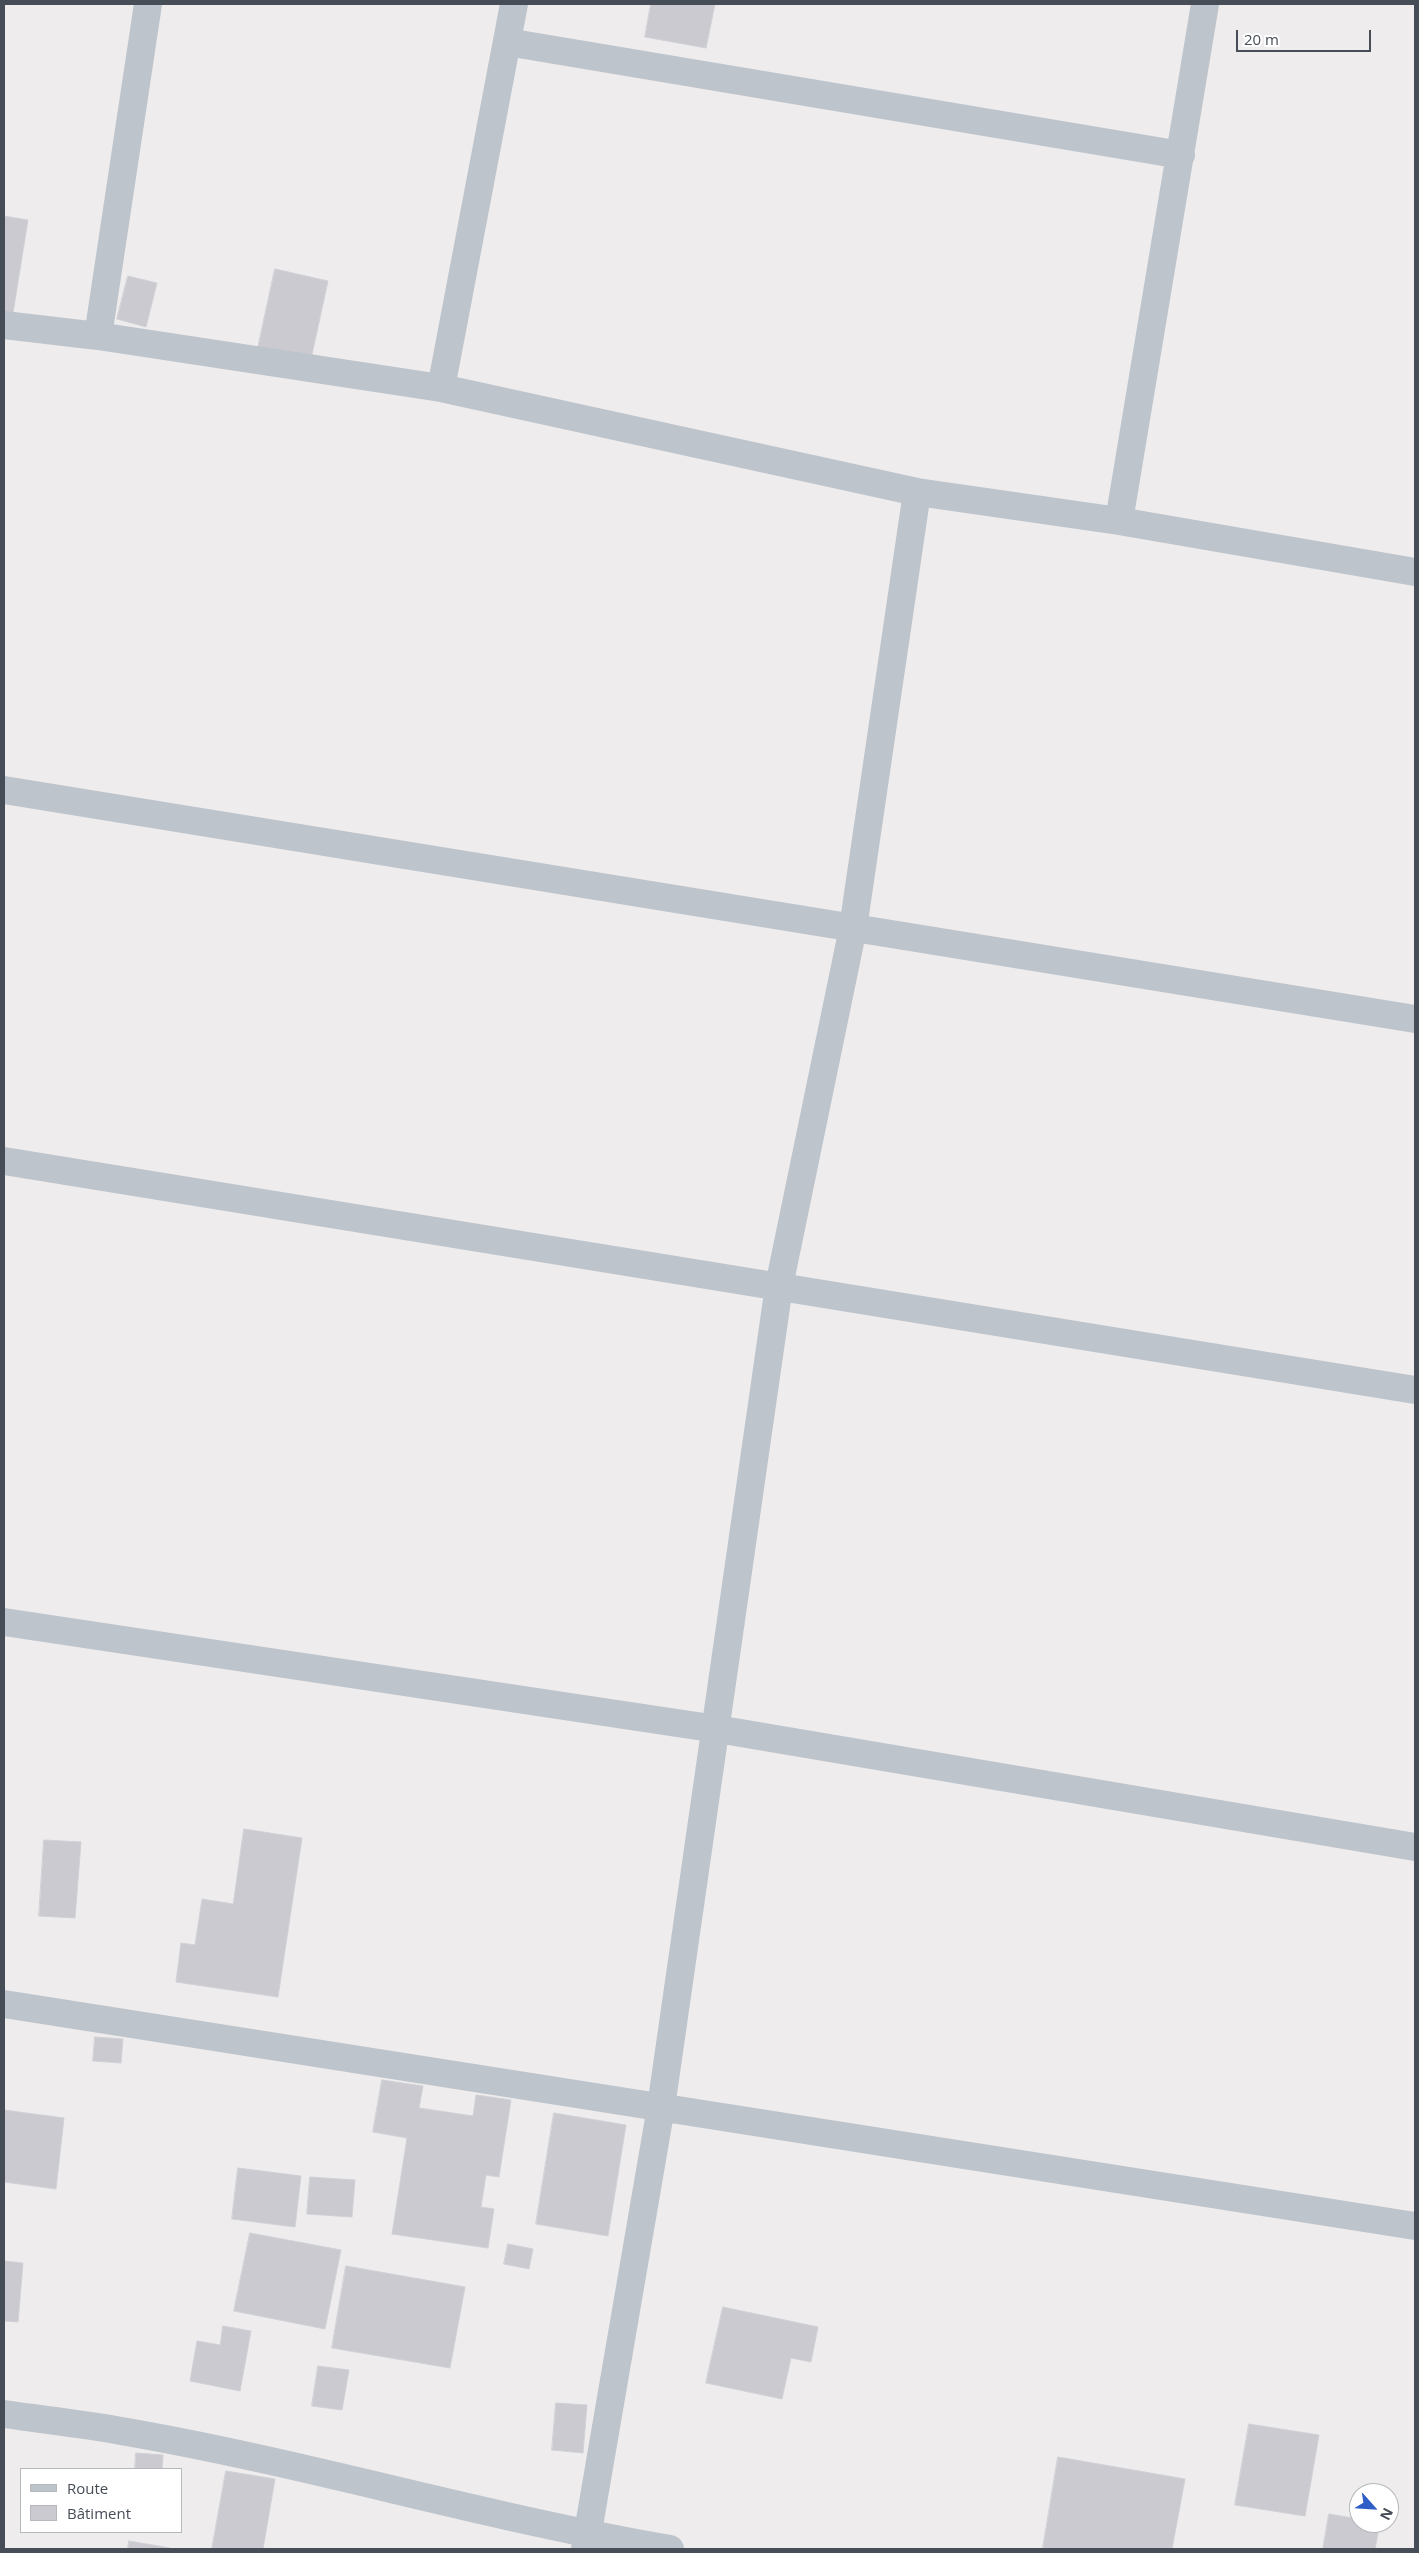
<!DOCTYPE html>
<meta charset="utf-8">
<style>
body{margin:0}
#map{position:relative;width:1419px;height:2553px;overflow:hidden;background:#eeecec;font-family:"Open Sans",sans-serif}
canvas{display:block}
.frame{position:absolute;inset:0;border:5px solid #464d57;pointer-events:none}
.legend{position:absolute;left:20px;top:2468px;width:162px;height:65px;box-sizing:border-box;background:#fff;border:1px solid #b5b8bc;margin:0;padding:6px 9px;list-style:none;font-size:15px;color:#464d57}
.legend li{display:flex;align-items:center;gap:10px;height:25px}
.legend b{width:25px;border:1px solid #b5b8bc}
.north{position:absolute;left:1349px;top:2483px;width:50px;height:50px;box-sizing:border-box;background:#fff;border:1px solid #b5b8bc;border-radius:50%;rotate:116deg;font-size:14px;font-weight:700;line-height:20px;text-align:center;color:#464d57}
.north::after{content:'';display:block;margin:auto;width:18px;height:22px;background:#2e5ec6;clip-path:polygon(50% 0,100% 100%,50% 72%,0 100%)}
.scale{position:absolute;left:1236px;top:30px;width:135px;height:22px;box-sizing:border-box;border:2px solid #464d57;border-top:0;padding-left:6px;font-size:15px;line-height:18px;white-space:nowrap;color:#464d57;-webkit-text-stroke:4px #fff;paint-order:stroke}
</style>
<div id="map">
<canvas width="1419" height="2553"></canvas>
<div class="frame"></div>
<ul class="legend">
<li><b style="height:6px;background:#bec4cc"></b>Route</li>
<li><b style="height:14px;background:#cacad0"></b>Bâtiment</li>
</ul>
<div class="north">N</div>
<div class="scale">20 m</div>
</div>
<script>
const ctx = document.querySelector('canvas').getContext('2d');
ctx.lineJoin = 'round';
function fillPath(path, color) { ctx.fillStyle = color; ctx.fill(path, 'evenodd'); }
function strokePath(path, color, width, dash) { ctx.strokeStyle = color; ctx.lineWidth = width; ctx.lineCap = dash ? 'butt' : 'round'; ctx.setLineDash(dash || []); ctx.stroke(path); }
const building = new Path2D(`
 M651,4H715L706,48L645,37Z
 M4,216L28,220L13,313L4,311Z
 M275,269L328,281L311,359L258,348Z
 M128,276L157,283L146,327L117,319Z
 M244,1829L302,1838L278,1997L176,1982L181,1943L195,1945L202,1899L233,1904Z
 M44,1840L81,1842L75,1918L39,1916Z
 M95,2037L123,2039L121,2063L93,2061Z
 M382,2080L423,2086L419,2108L473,2116L476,2095L511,2100L499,2177L486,2175L481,2207L494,2209L488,2248L392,2234L407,2138L373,2132Z
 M4,2110L64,2118L56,2189L4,2182Z
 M554,2113L626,2125L608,2236L536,2224Z
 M238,2168L301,2176L295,2227L232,2219Z
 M310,2177L355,2180L352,2217L307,2214Z
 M250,2233L341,2250L325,2329L234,2311Z
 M508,2244L533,2249L529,2269L504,2264Z
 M4,2261L23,2263L18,2322L4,2321Z
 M346,2266L465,2287L450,2368L332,2348Z
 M723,2307L818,2327L811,2362L791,2358L782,2399L706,2383Z
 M223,2326L251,2331L240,2391L190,2381L197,2341L220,2345Z
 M318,2366L349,2370L342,2410L312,2406Z
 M556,2403L587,2405L583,2453L552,2450Z
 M1249,2424L1319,2435L1305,2516L1235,2505Z
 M136,2453L163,2455L162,2469H135Z
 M1058,2457L1185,2479L1172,2549L1043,2548Z
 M226,2471L275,2479L263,2549H212Z
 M1329,2514L1359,2519V2523H1380L1375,2549H1323Z
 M129,2541L170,2548L169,2549H128Z`);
fillPath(building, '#cacad0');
strokePath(building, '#d0d1d7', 1);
strokePath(new Path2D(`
 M507,42L1181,155
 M4,325L98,336L441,388L917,492L1119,521L1415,572
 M98,336L148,4
 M441,388L514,4
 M1119,521L1205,4
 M4,790L1415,1019
 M4,1161L1415,1390
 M4,1622L717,1729L1415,1847
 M4,2004L1415,2226
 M4,2414C45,2420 86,2424 127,2432C310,2464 488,2518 670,2549
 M585,2549L661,2107L779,1286L853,928L917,492`), '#bec4cc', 28);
</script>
